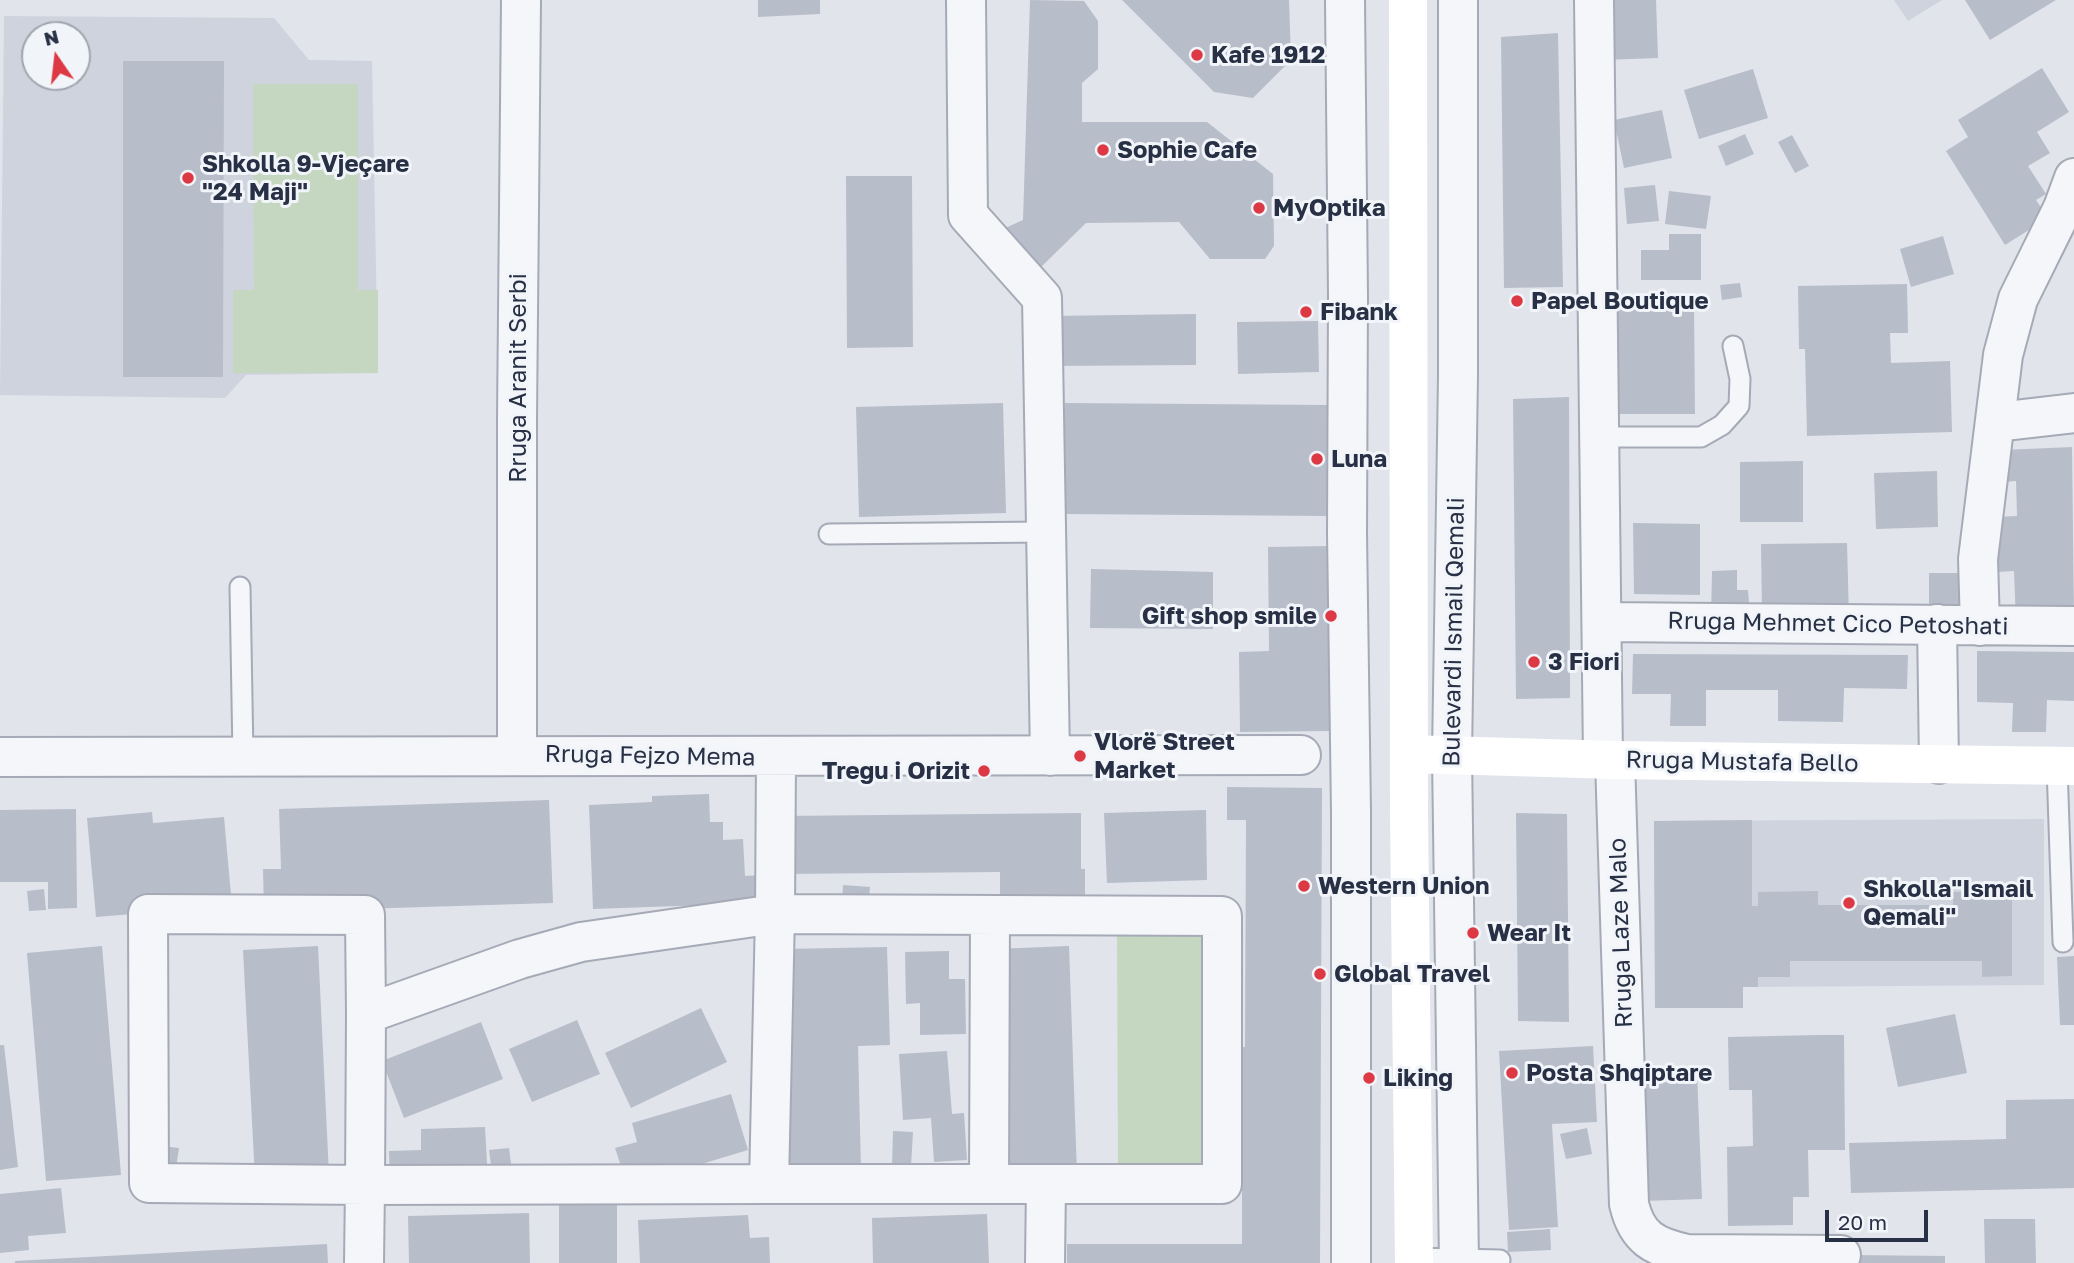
<!DOCTYPE html>
<meta charset="utf-8">
<style>
body{margin:0}
#map{position:relative;width:2074px;height:1263px;overflow:hidden;background:#e1e4eb;font-family:"Golos Text",sans-serif}
canvas{display:block}
.north{position:absolute;left:21px;top:21px;width:70px;height:70px;box-sizing:border-box;background:#f1f4f8;border:2px solid #a0a6b0;border-radius:50%;rotate:346deg;font-size:19px;font-weight:700;line-height:28px;text-align:center;color:#273045}
.north::after{content:'';display:block;margin:auto;width:24px;height:32px;background:#dd3944;clip-path:polygon(50% 0,100% 100%,50% 72%,0 100%)}
.scale{position:absolute;left:1825px;top:1210px;width:103px;height:32px;box-sizing:border-box;border:4px solid #273045;border-top:0;padding-left:9px;font-size:21px;line-height:24px;white-space:nowrap;color:#273045;-webkit-text-stroke:5px #f1f4f8;paint-order:stroke}
</style>
<div id="map">
<canvas width="2074" height="1263"></canvas>
<div class="north">N</div>
<div class="scale">20 m</div>
</div>
<script>
const ctx = document.querySelector('canvas').getContext('2d');
ctx.lineJoin = 'round';
function fillPath(path, color) { ctx.fillStyle = color; ctx.fill(path, 'evenodd'); }
function strokePath(path, color, width, dash) { ctx.strokeStyle = color; ctx.lineWidth = width; ctx.lineCap = dash ? 'butt' : 'round'; ctx.setLineDash(dash || []); ctx.stroke(path); }
function label(font, color, halo, rows, align = 'center') {
  ctx.font = font + ' "Golos Text",sans-serif'; ctx.lineWidth = 6; ctx.setLineDash([]); ctx.textBaseline = 'middle'; ctx.strokeStyle = halo; ctx.fillStyle = color; for (const [text, x, y, turn = 0] of rows) {
    ctx.save(); ctx.translate(x, y); ctx.rotate((+turn || 0) * Math.PI / 180); ctx.textAlign = isNaN(turn) ? turn : align; if (halo) ctx.strokeText(text, 0, 0); ctx.fillText(text, 0, 0); ctx.restore();
  }
}
fillPath(new Path2D(`
 M1894,0H1942L1908,21Z
 M4,16L274,18L309,60L372,61L378,373L246,375L225,398L0,395ZM35,35H77V77H35Z
 M2044,819V985L1743,987V1008H1655L1654,821Z`), '#cfd3de');
fillPath(new Path2D(`
 M253,84H358V290H378V373H233V290H254Z
 M1117,927L1203,928L1205,1170H1118Z`), '#c5d6c1');
fillPath(new Path2D(`
 M758,0H820V14L758,17Z
 M1030,0L1084,1L1098,21V69L1082,83V122H1207L1273,174L1274,246L1265,259H1210L1179,222L1086,223L1040,268L1003,229L1023,220Z
 M1122,0H1289L1291,60L1253,98L1214,92Z
 M1601,0H1656L1658,58L1603,60Z
 M1965,0H2056L1990,40Z
 M1558,33L1563,287L1504,288L1501,37Z
 M123,61H224L223,377H123Z
 M2042,68L2069,112L2037,132L2050,153L2028,166L2046,194L2036,200L2048,218L2005,245L1946,151L1968,137L1958,120Z
 M1753,69L1768,118L1699,139L1684,90Z
 M1662,110L1672,158L1624,168L1614,120Z
 M1745,134L1754,154L1726,166L1718,146Z
 M1792,135L1809,166L1795,173L1778,142Z
 M846,176H912L913,347L847,348Z
 M1655,185L1659,221L1627,224L1624,188Z
 M1669,191L1711,196L1706,229L1665,224Z
 M1669,234H1701V280H1641V250H1669Z
 M1943,236L1954,274L1911,287L1900,249Z
 M1740,283L1742,297L1722,300L1720,285Z
 M1907,284L1908,333H1890L1891,363L1950,361L1952,432L1807,436L1805,349H1799L1798,286Z
 M1617,301L1694,302L1695,414H1618Z
 M1196,314V365L1049,366V316Z
 M1318,321L1319,372L1238,374L1237,322Z
 M1569,397L1570,698L1516,699L1513,399Z
 M1003,403L1006,513L859,517L856,407Z
 M1065,403L1329,405L1328,516L1064,514Z
 M2072,447L2074,620L2016,622L2014,571L1998,572L1995,517L2017,516L2016,481L2004,482L2002,450Z
 M1803,461V522H1740V462Z
 M1937,471L1938,527L1876,529L1874,473Z
 M1633,523L1700,524V595L1634,594Z
 M1847,543L1849,618L1711,619L1712,571L1737,570V590H1748L1750,614H1762L1761,544Z
 M1329,546L1331,731L1240,732L1239,652L1269,651L1268,547Z
 M1091,569L1213,572V629L1090,628Z
 M1929,573H1969L1970,622L1929,621Z
 M1977,651L2074,652V701L2047,700L2046,732H2012L2013,703L1977,702Z
 M1633,654L1908,655L1907,689L1844,688L1843,722L1778,721V690H1706V726H1670L1671,694H1632Z
 M1227,787L1322,788L1320,1263H1067V1244H1242V1103H1228V1047H1245L1246,820H1227Z
 M709,794L710,822H723V840L743,839L745,876L762,875L763,903L593,909L589,805L652,802V796Z
 M549,800L553,903L264,912L263,869H281L279,809Z
 M76,809L77,908L48,909V882H0V810Z
 M1206,810L1207,880L1107,883L1104,813Z
 M152,812L153,823L224,817L232,906L96,917L87,818Z
 M1081,813V869H1085V906L1000,907V872L782,874L781,816Z
 M1516,813L1567,814L1569,1022L1518,1021Z
 M1752,820V906H1758V892L1818,891V905H1953V892H2012V976L1982,977V961H1790V977H1758V987H1743V1008H1655L1654,821Z
 M843,885L870,887L868,910L842,908Z
 M44,889L46,910L29,911L27,891Z
 M102,946L121,1175L46,1181L27,953Z
 M318,946L329,1175L255,1179L243,950Z
 M1069,946L1077,1174L1003,1177L995,949Z
 M887,947L890,1045L858,1046L861,1170L789,1172L784,949Z
 M949,951V979H965L966,1034L920,1035V1003L906,1004L905,952Z
 M2074,956V1025H2060L2057,957Z
 M701,1008L727,1062L631,1108L605,1053Z
 M1955,1014L1967,1073L1898,1087L1886,1028Z
 M577,1020L600,1074L532,1102L509,1049Z
 M481,1022L503,1079L404,1118L382,1061Z
 M1818,1035H1844L1845,1150H1808L1809,1197H1793V1225L1728,1226L1727,1147L1753,1146L1752,1090H1729L1728,1037Z
 M0,1045H4L18,1167L0,1170Z
 M1593,1046L1597,1122L1552,1124L1558,1227L1509,1230L1499,1051Z
 M947,1051L952,1114L964,1113L967,1160L934,1162L931,1118L903,1120L899,1054Z
 M1697,1072L1702,1199L1644,1201L1639,1075Z
 M731,1094L748,1150L642,1182L637,1164L622,1169L615,1148L637,1142L632,1123Z
 M2074,1099V1188L1851,1193L1849,1143L2006,1139V1100Z
 M485,1127L488,1180L390,1184L389,1151L421,1150V1129Z
 M1587,1128L1592,1154L1566,1159L1560,1134Z
 M893,1131L913,1132L911,1166H892Z
 M162,1146L179,1148L176,1168L160,1166Z
 M509,1148L512,1171L492,1173L489,1150Z
 M61,1188L66,1233L28,1236L29,1250L0,1253V1194Z
 M617,1203V1263H559V1204Z
 M529,1213L530,1263H409L408,1216Z
 M987,1214L989,1263H873L872,1218Z
 M748,1215L750,1238L769,1237L770,1263H640L638,1220Z
 M1984,1219H2035L2036,1263H1985Z
 M1550,1229L1551,1250L1508,1252L1507,1232Z
 M327,1244L328,1263H15V1261Z
 M1853,1255L1945,1256V1263H1853Z`), '#b8bdca');
const lane = new Path2D(`
 M1601,437H1701L1722,425L1739,406L1740,379L1733,346
 M829,534L1046,532
 M240,587L243,756
 M2057,766L2063,942
 M1414,1258L1500,1260`);
const street = new Path2D(`
 M966,0L968,215L1042,298L1050,756
 M1345,0L1348,296L1347,533L1351,812V1263
 M1458,0V376L1452,755L1459,1263
 M1594,0L1603,759
 M1997,422L2074,413
 M1602,622L2074,626
 M1937,624L1939,764
 M1980,626L1978,559L2003,355L2018,299L2063,208L2074,178
 M517,755V418L521,0
 M0,757L1301,755
 M1615,760L1629,1204C1637,1238 1654,1247 1687,1254L1841,1255
 M775,914L1222,916V1184H769Z
 M769,1184L365,1185L366,1014L520,959L581,942L775,914L776,758
 M989,1184L990,915
 M364,1263L365,1185L149,1183L148,914L365,915L366,1014
 M1045,1263L1046,1184`);
strokePath(lane, '#a5aab6', 23);
strokePath(street, '#a5aab6', 42);
strokePath(lane, '#f5f6f9', 19);
strokePath(street, '#f5f6f9', 38);
strokePath(new Path2D(`
 M1408,0L1409,812L1414,1263
 M1409,754L1615,760L2074,766`), '#fff', 38);
for (const [x, y, r, color] of [
 [1197,55,7,"#dd3944"],
 [1103,150,7,"#dd3944"],
 [188,178,7,"#dd3944"],
 [1259,208,7,"#dd3944"],
 [1517,301,7,"#dd3944"],
 [1306,312,7,"#dd3944"],
 [1317,459,7,"#dd3944"],
 [1331,616,7,"#dd3944"],
 [1534,662,7,"#dd3944"],
 [1080,756,7,"#dd3944"],
 [984,771,7,"#dd3944"],
 [1304,886,7,"#dd3944"],
 [1849,903,7,"#dd3944"],
 [1473,933,7,"#dd3944"],
 [1320,974,7,"#dd3944"],
 [1512,1073,7,"#dd3944"],
 [1369,1078,7,"#dd3944"]
]) { const dot = new Path2D(); dot.arc(x, y, r, 0, 2 * Math.PI); ctx.fillStyle = color; ctx.fill(dot); strokePath(dot, '#f1f4f8', 2.5); }
label('bold 24px', '#273045', '#f1f4f8', [
 ["Kafe 1912",1211,55],
 ["Sophie Cafe",1117,150],
 ["Shkolla 9-Vjeçare",202,164],
 ["\"24 Maji\"",202,192],
 ["MyOptika",1273,208],
 ["Papel Boutique",1531,301],
 ["Fibank",1320,312],
 ["Luna",1331,459],
 ["Gift shop smile",1317,616,"right"],
 ["3 Fiori",1548,662],
 ["Vlorë Street",1094,742],
 ["Market",1094,770],
 ["Tregu i Orizit",970,771,"right"],
 ["Western Union",1318,886],
 ["Shkolla\"Ismail",1863,889],
 ["Qemali\"",1863,917],
 ["Wear It",1487,933],
 ["Global Travel",1334,974],
 ["Posta Shqiptare",1526,1073],
 ["Liking",1383,1078]
], 'left');
label('24px', '#273045', '#f1f4f8', [
 ["Rruga Aranit Serbi",518,378,-90],
 ["Rruga Mehmet Cico Petoshati",1838,624,1],
 ["Bulevardi Ismail Qemali",1454,632,-89],
 ["Rruga Fejzo Mema",650,756,1],
 ["Rruga Mustafa Bello",1742,762,1],
 ["Rruga Laze Malo",1621,933,-92]
]);
</script>
